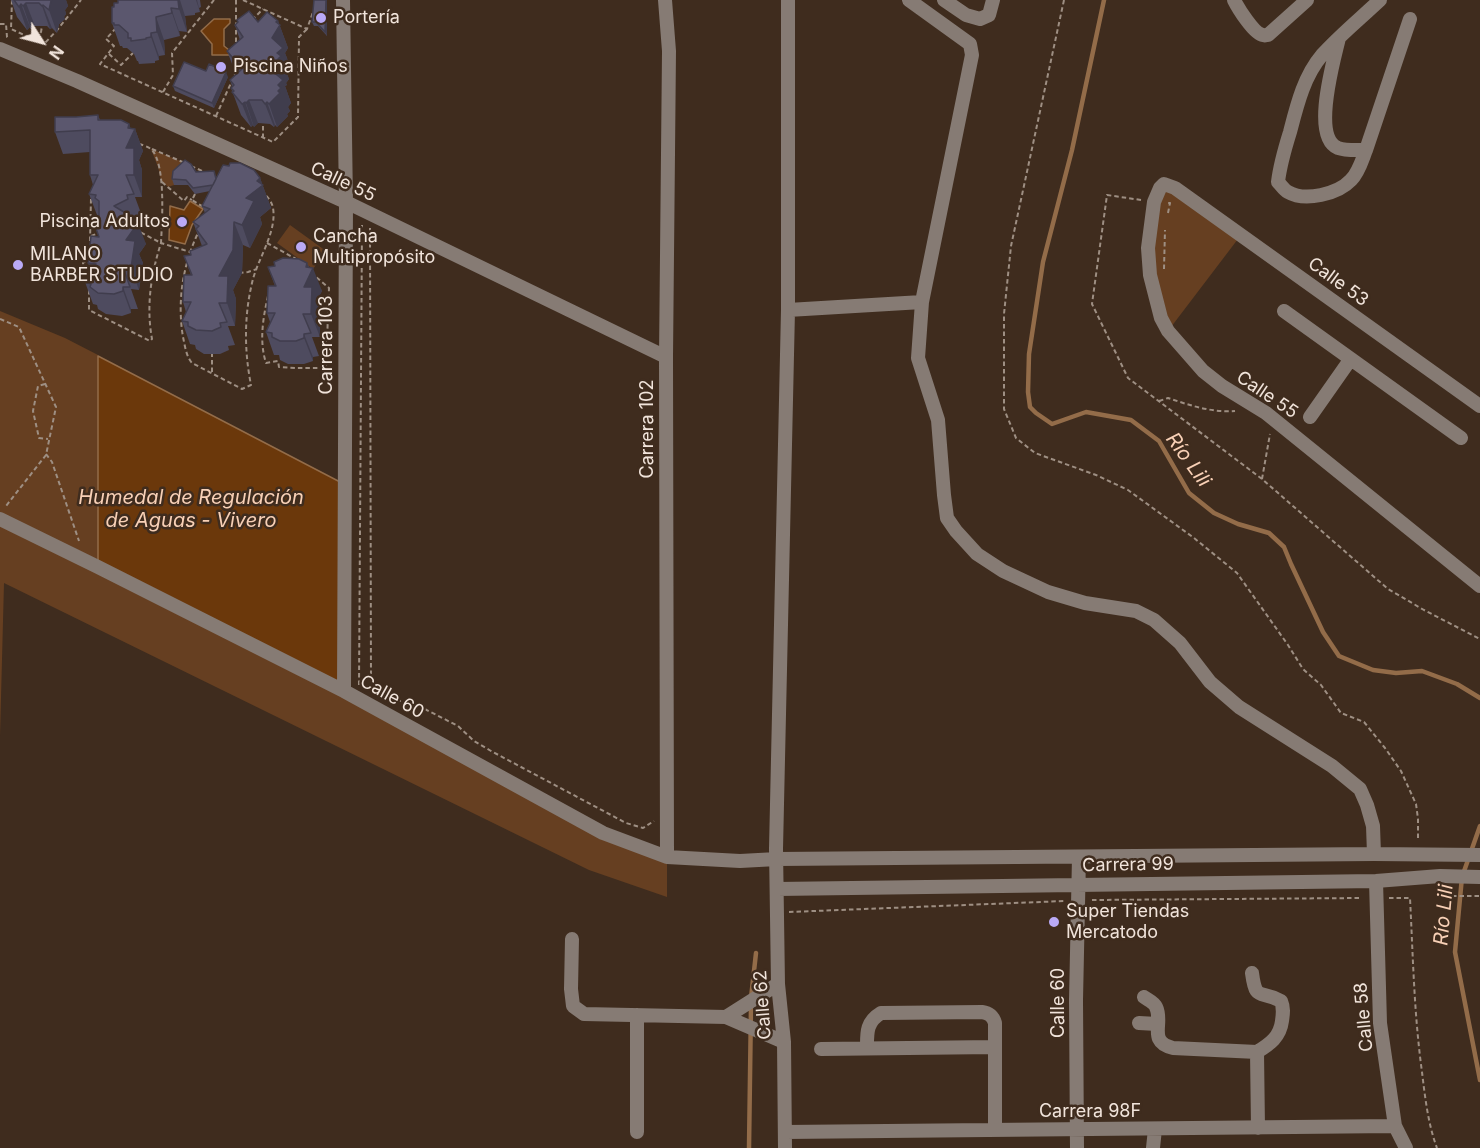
<!DOCTYPE html>
<meta charset="utf-8">
<style>
body{margin:0}
#map{position:relative;width:1480px;height:1148px;overflow:hidden;background:#3f2c1e;font-family:Inter,sans-serif}
canvas{display:block}
.north{position:absolute;left:12px;top:12px;width:60px;height:60px;-webkit-text-stroke:4px #3f2c1e;paint-order:stroke;rotate:126deg;font-size:16px;font-weight:700;line-height:24px;text-align:center;color:#f1e4db}
.north::after{content:'';display:block;margin:auto;width:21px;height:27px;background:#f1e4db;clip-path:polygon(50% 0,100% 100%,50% 72%,0 100%)}
</style>
<div id="map">
<canvas width="1480" height="1148"></canvas>
<div class="north">N</div>
</div>
<script>
const ctx = document.querySelector('canvas').getContext('2d');
ctx.lineJoin = 'round';
function fillPath(path, color) { ctx.fillStyle = color; ctx.fill(path, 'evenodd'); }
function strokePath(path, color, width, dash) { ctx.strokeStyle = color; ctx.lineWidth = width; ctx.lineCap = dash ? 'butt' : 'round'; ctx.setLineDash(dash || []); ctx.stroke(path); }
function label(font, color, halo, rows, align = 'center') {
  ctx.font = font + ' Inter,sans-serif'; ctx.lineWidth = 5; ctx.setLineDash([]); ctx.textBaseline = 'middle'; ctx.strokeStyle = halo; ctx.fillStyle = color; for (const [text, x, y, turn = 0] of rows) {
    ctx.save(); ctx.translate(x, y); ctx.rotate((+turn || 0) * Math.PI / 180); ctx.textAlign = isNaN(turn) ? turn : align; if (halo) ctx.strokeText(text, 0, 0); ctx.fillText(text, 0, 0); ctx.restore();
  }
}
fillPath(new Path2D(`
 M151,149L188,164L175,176L174,185L168,187L161,180L158,167Z
 M1164,184L1241,235L1168,331L1148,248Z
 M290,225L326,251L313,269L277,243Z
 M0,311L65,338L98,355V567L603,833L667,857V897L589,870L4,583L0,736Z`), '#663f21');
const water = new Path2D(`
 M214,19H230V23L224,29V46L229,50L230,55H212V44L201,31Z
 M190,201L203,209L192,225L185,244L169,240L170,206L184,210Z
 M98,356L342,483L344,691L98,567Z`);
fillPath(water, '#6b380b');
strokePath(water, '#936c49', 1.5);
strokePath(new Path2D(`
 M1104,0L1072,150L1043,262L1029,354L1028,392L1030,407L1036,413L1052,424L1086,412L1131,420L1159,441L1189,493L1214,513L1238,524L1269,533L1284,547L1291,564L1323,632L1339,656L1373,670L1396,673L1422,671L1457,684L1480,698
 M1480,826L1462,877L1455,952L1480,1080
 M751,998L756,953
 M749,1148L751,1006`), '#936c49', 4.5);
strokePath(new Path2D(`
 M12,0L11,29L44,44L58,29L81,0
 M236,0V45
 M243,0L307,29L313,12
 M1064,0L1011,246L1004,314V409L1016,438L1035,453L1096,475L1128,490L1194,538L1237,573L1288,645L1303,669L1321,685L1341,713L1364,722L1385,748L1401,771L1416,804L1418,819V840
 M252,20L263,9
 M0,24H6L7,37L8,38
 M116,28L106,39L114,46L100,64L273,142L298,117L299,37L307,29
 M35,38L41,32L42,26
 M109,54L121,65L133,53
 M163,92L173,75L172,53L214,0
 M216,116L236,72
 M263,138V123
 M139,144C143,145 149,147 152,150C166,166 162,222 161,243L140,232
 M152,149L185,163
 M191,166L207,173
 M162,182L184,201L187,197L192,200
 M247,184C258,189 271,196 273,208C277,231 259,257 253,279C244,314 244,350 251,385L242,389L192,363C186,356 185,346 183,337C176,295 185,253 207,216C213,206 220,194 229,187C234,183 241,184 247,184Z
 M195,194L192,200L205,208
 M1141,200L1107,195L1092,304L1128,378L1262,479L1388,589L1424,610L1480,639
 M1168,213L1170,203H1168
 M370,228L371,688L381,695
 M91,236L99,233
 M90,241L91,198
 M267,243L296,259
 M1164,269L1165,230
 M239,273L248,272L257,269
 M89,276V272L84,270L83,263L90,258
 M89,290V310L91,311L150,341L152,339C146,306 151,274 161,243L190,252L192,255
 M268,296C263,318 259,341 266,363L278,361L279,367L296,368H326L329,288L316,277
 M0,319L19,327L56,407L46,455L6,506
 M212,372V354
 M45,384L38,386L33,411L39,438L48,439
 M1159,401L1168,398C1189,405 1212,413 1235,411
 M46,454L52,462L79,541
 M1262,479L1270,434
 M359,685L362,225
 M389,699L413,703L458,726L474,741L491,751L626,823L643,828L654,821
 M1437,896H1480
 M1389,898H1410C1413,956 1414,1014 1422,1072C1425,1097 1428,1124 1437,1148
 M1092,900L1362,898
 M789,912L1065,901`), '#9e8f83', 2, [4.5, 3]);
strokePath(new Path2D(`
 M343,0L346,202L344,691
 M665,0L669,51L666,357L667,857
 M944,0L966,15L980,19L989,15L993,0
 M1234,0C1238,8 1254,34 1263,35C1265,36 1266,35 1268,35L1307,0
 M1380,0C1361,18 1340,35 1322,55C1304,76 1297,105 1290,132C1285,148 1280,165 1278,182C1281,185 1284,190 1288,192C1305,202 1338,194 1351,180C1359,172 1362,160 1366,150L1410,19
 M1339,38C1334,60 1311,137 1338,148C1346,151 1358,150 1366,150
 M0,49L77,81L346,202L666,357
 M922,302L918,358L938,420L944,495L947,518L956,531L977,554L1003,571L1048,592L1085,603L1136,611L1154,620L1180,643L1210,682L1239,707L1332,766L1360,789L1367,805L1373,826L1374,854
 M788,310L922,302L972,55L970,44L909,0
 M1284,311L1461,438
 M1480,406L1175,188L1164,184L1160,188L1154,202L1148,248L1150,275L1161,318L1168,331L1203,371L1222,386L1266,413L1480,586
 M1310,417L1350,360
 M0,519L98,567L344,691L603,833L667,857L740,861L777,859L1374,854L1480,855
 M1376,881L1380,1023L1395,1126L1406,1148
 M777,889L1376,881L1440,876L1480,877
 M572,939L571,989L573,1006L584,1014L726,1017L784,1042
 M1144,997C1148,1000 1154,1002 1156,1007C1164,1023 1147,1042 1173,1048L1257,1052C1270,1044 1280,1037 1282,1021C1283,1014 1284,1008 1281,1001C1260,989 1256,1003 1252,973
 M726,1017L778,984
 M1139,1023L1157,1024
 M867,1048C867,1033 866,1022 881,1013L982,1012C989,1013 993,1016 995,1023V1130
 M821,1049L995,1047
 M1257,1052L1258,1128
 M637,1132V1015
 M785,1132L1395,1126
 M785,1148L784,1042L778,984L776,849L788,310V0
 M1077,1148L1076,1000L1079,857
 M1153,1148L1155,1129`), '#867b74', 14);
fillPath(new Path2D(`
 M11,0H66L68,6L65,10L66,14L64,17L65,19L59,24L57,33L52,28L50,29L47,26H35L31,29L30,27L27,30L17,17Z
 M118,0H200L201,7L199,8L200,12L195,13V15L185,16L187,32L179,31L180,36L164,40L165,55L159,56V60L155,61V63L139,64L138,61H137L134,54L127,48H123L122,46H120L112,23L114,7L118,3Z
 M314,0H327V36L318,26H314L312,22Z
 M237,20L258,22L278,21L288,48L285,53L292,71L287,74L289,79L286,83L287,85L285,86L291,103L288,107L290,111L287,114L288,116L277,127L275,125L274,127L270,124L258,123L254,127L253,125L251,127L241,115L231,88L232,86L230,80L236,74L227,51L240,40L235,25L238,22Z
 M206,71L228,77L214,108L175,91L173,86Z
 M98,115L100,120L129,124L130,128L135,129L143,151L139,160L142,170V197H135L142,216L135,217L136,221L134,222L146,244L139,254L143,263L139,290L131,289L138,309H131V313L122,316L106,314L98,309L97,305L93,304L85,282L91,272L88,263L99,237V216L97,215L89,194L93,185L90,175V152L63,154L55,132L76,117Z
 M196,172L217,177L260,178L271,208L260,217L262,224L250,248L243,245L242,273L233,290L236,299L235,326H228L235,345L228,346L229,350L220,354H204L196,349L195,345L190,344L182,321L186,312L183,302L191,275L184,256L191,255L202,246L193,222L205,213L202,206L210,191L195,194L188,185H174L172,179Z
 M307,263L322,291L317,300L320,310V337H312L319,356L313,357V361L304,364H288L280,360L279,355H274L266,332L270,322L267,313L275,286L268,267Z`), '#4e4b5f');
fillPath(new Path2D(`
 M52,0H66L68,6L65,10L66,14L64,17L65,19L59,24L57,33L49,10L51,1Z
 M178,0H180L185,16L187,32L179,9Z
 M196,0H197L200,12Z
 M326,0H327V36L325,32Z
 M26,3L35,26L31,29L23,6Z
 M21,4L30,27L27,30L19,7Z
 M43,5L52,28L50,29L42,6Z
 M171,8L179,31L180,36L172,13Z
 M156,17L164,40L165,55L157,32Z
 M278,21L288,48L285,53L292,71L287,74L289,79L286,83L287,85L285,86L291,103L288,107L290,111L287,114L288,116L277,127L269,104L271,70L272,38Z
 M151,33L159,56V60L151,37Z
 M226,72L228,77L214,108L212,103Z
 M249,100L258,123L254,127L246,103Z
 M245,102L253,125L251,127L242,104Z
 M267,102L275,125L274,127L265,104Z
 M129,124L133,134L135,129L143,151L139,160L142,170V197L134,175L126,148Z
 M260,178L271,208L260,217L262,224L250,248L242,225L246,198Z
 M132,217L135,226L138,223L146,244L139,254L143,263L139,290L131,268L126,240Z
 M234,222L243,245L242,273L233,290L236,299L235,326L227,303L219,276Z
 M307,263L311,273L313,268L322,291L317,300L320,310V337L311,314L304,287Z
 M123,287L131,309V313L123,291Z
 M304,334L313,357V361L304,338Z`), '#403d4d');
const building = new Path2D(`
 M14,0H52L51,1L49,10L43,5L42,6L39,3H26L23,6L21,4L19,7Z
 M118,0H178L179,9L171,8L172,13L156,17L157,32L151,33V37L146,38V39L131,41V38H128V33L119,25H114V23H112V7H114V3H118Z
 M314,0H326L325,32L316,22H312Z
 M249,11L258,22L267,12L278,21L276,22L280,25L272,38L283,48L277,53L281,56L277,60L278,62L271,70L283,80L278,85L281,88L278,91L280,93L269,104L267,102L265,104L262,100H249L246,103L245,102L242,104L232,92L234,91L231,88L234,85L230,80L242,69L227,51L243,37L235,25L238,22L237,20Z
 M184,62L206,71L209,64L226,72L212,103L173,86Z
 M98,115V120H121L129,124L128,128L135,129L126,148H134V175H126L134,194L127,195L128,199L114,206L132,217L131,221L138,223L126,240L135,241L131,268L123,267L130,287H123V291L114,294L98,293L90,287L91,284L85,282L96,264L88,263L91,236L99,237L92,217H99V201L95,198L96,195L89,194L98,175H90V130L55,132V117H76Z
 M185,160L191,164L196,172L214,171L216,179L213,185L193,188L186,180L172,179L173,171Z
 M230,163H240L254,170L260,178L257,181L263,185L246,198L254,201L242,225L234,222L233,250L219,276H228L227,303H219L227,322L220,323L221,327L212,331L196,330L188,326V322L182,321L191,302H183L184,275H192L184,256L191,255L190,251L207,244L196,229L199,226L193,222L210,209L202,206L223,165L229,166Z
 M283,258L299,259L307,263L306,267L313,268L304,287H312L311,314H303L311,333L304,334V338L296,341H280L272,337V333L266,332L275,313H267L268,286H276L268,267L275,266L274,262Z`);
fillPath(building, '#5b576e');
strokePath(building, '#403d4d', 1.5);
for (const [x, y, r, color] of [
 [321,18,6,"#baaaf6"],
 [221,67,6,"#baaaf6"],
 [182,222,6,"#baaaf6"],
 [301,247,6,"#baaaf6"],
 [18,265,6,"#baaaf6"],
 [1054,922,6,"#baaaf6"]
]) { const dot = new Path2D(); dot.arc(x, y, r, 0, 2 * Math.PI); ctx.fillStyle = color; ctx.fill(dot); strokePath(dot, '#3f2c1e', 2); }
label('18px', '#f1e4db', '#3f2c1e', [
 ["Portería",333,18],
 ["Piscina Niños",233,67],
 ["Piscina Adultos",170,222,"right"],
 ["Cancha",313,237],
 ["Multipropósito",313,258],
 ["MILANO",30,255],
 ["BARBER STUDIO",30,276],
 ["Super Tiendas",1066,912],
 ["Mercatodo",1066,933]
], 'left');
label('18px', '#f1e4db', '#3f2c1e', [
 ["Calle 55",343,182,25],
 ["Calle 53",1338,282,36],
 ["Carrera 103",327,345,-90],
 ["Calle 55",1267,395,34],
 ["Carrera 102",648,429,-90],
 ["Calle 60",392,697,29],
 ["Carrera 99",1128,865,-1],
 ["Calle 60",1059,1003,-90],
 ["Calle 62",763,1005,-94],
 ["Calle 58",1364,1017,-95],
 ["Carrera 98F",1090,1112]
]);
label('italic 20px', '#f8d0b6', '#3f2c1e', [
 ["Río Lili",1188,460,54],
 ["Humedal de Regulación",191,498],
 ["de Aguas - Vivero",191,521],
 ["Río Lili",1444,915,-85]
]);
</script>
